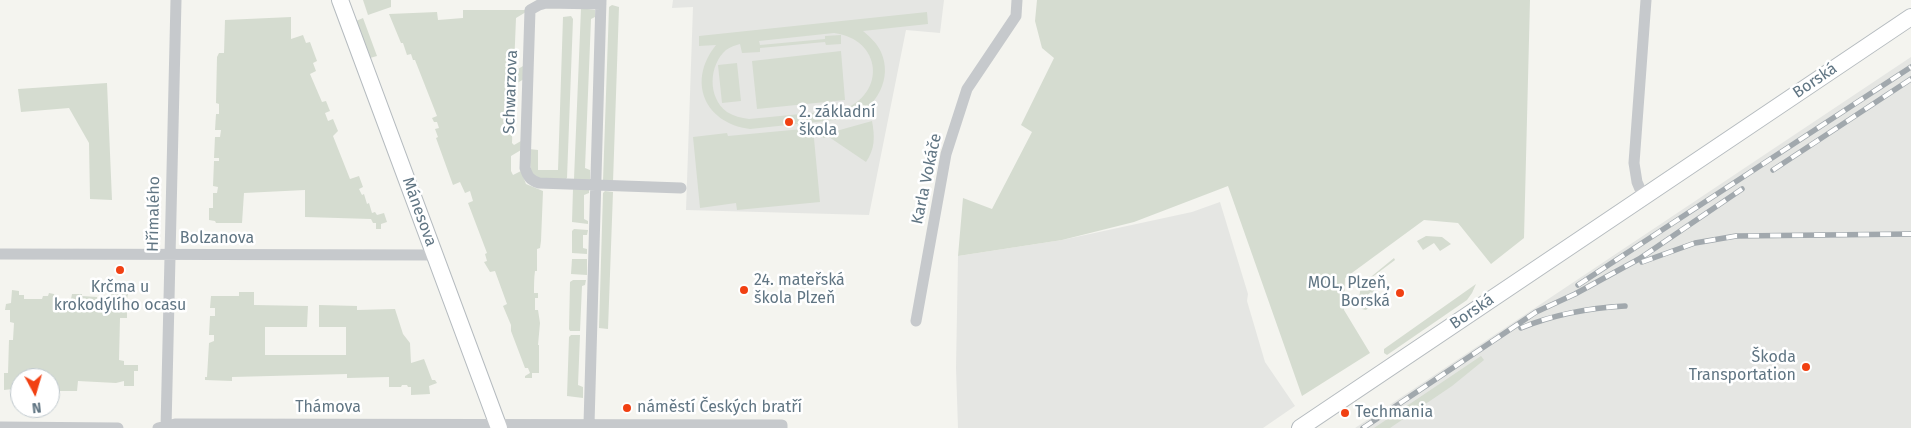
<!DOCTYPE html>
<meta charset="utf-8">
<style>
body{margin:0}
#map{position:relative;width:1911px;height:428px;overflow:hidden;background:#f4f4ef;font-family:"Fira Sans",sans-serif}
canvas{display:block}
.north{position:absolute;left:10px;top:368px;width:50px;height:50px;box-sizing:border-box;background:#fff;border:1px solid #bfc8cd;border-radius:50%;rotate:174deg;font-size:14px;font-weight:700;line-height:20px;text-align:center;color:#607583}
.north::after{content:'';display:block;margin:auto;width:18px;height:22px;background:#f14012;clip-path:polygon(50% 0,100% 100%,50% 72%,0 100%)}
</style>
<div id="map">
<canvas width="1911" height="428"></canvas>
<div class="north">N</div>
</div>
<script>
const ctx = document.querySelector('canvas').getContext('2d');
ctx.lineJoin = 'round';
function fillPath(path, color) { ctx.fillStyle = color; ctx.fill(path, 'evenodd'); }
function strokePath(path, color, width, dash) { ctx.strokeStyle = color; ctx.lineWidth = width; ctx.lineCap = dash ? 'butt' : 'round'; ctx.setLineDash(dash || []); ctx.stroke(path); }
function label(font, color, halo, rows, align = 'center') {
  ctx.font = font + ' "Fira Sans",sans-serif'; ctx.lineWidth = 5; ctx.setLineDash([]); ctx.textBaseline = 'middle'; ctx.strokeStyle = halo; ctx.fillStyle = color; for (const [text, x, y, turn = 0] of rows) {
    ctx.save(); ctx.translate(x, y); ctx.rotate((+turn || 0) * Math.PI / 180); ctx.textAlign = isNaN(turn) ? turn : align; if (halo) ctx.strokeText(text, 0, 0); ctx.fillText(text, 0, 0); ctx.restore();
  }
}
fillPath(new Path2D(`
 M673,0H944L940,33L906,30L869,215L686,210L693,7L672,8Z
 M1911,57V428H1355Z
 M1220,202L1248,294L1247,301L1265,362L1295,406L1263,428H958L956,368L958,256L1062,240L1192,212Z`), '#e5e6e3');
fillPath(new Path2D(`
 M363,0H391V7L368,15Z
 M1037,0H1530L1524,238L1491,264L1458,223L1424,220L1345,278L1344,310L1370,353L1302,396L1228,186L1134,222L1062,240L958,256L963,198L992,209L1032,132L1021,125L1054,58L1042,48L1035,21Z
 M612,5L619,7L613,182L603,181L609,7Z
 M581,8L595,10V17L591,19L585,168L590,170V181L574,179Z
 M463,10H527L526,12L516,18L514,68L516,70L525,65L524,79L514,85L512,143L514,145L521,141V150L511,156V171L513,175L521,171L526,184L543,191L541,241L540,248L537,249V271H535C534,278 534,286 534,293H538V298H535V310H538L540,323L538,345H539V373H532V378H525V376L530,373L528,368H525L511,331V325L503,306L507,304L495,271L490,272L484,262L487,261L485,254L487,253L468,203L473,201L470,191L465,193L460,182L453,185L436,138L438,137L435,129L439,128L437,122H434L432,118L437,116L415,60H413L411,54L407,55L403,43H401L389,14L437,12L438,20L463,18Z
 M927,12L928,24L863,31C870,37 877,43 881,52C893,79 876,106 853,118L750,129C704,123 687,81 716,45L699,46V36ZM834,33C882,39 887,94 842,110L749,119C741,118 734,116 727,112C707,97 709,65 726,50C730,47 736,45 740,44L742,53L760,52V48L825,42L826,45L841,44V35L825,36V39L760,45L759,41Z
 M571,16L573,19L567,178L565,180L539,179L531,175L529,149L538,150V170H558L563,17Z
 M291,17V39L303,35L306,43L310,42L317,61L313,63L316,71L310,74L322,102L326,101L330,111L325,113L328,121L333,119L338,131L333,136L350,179L359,176L363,187L359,189L362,195L364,194L367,204L369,203L372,213L375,212L377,215L384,213L387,222L381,224V229H376V223H373L371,219L305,217V190L244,193L242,223H216L215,221L209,220V208H213V193H217L218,187L213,186L214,161H219V158H214L215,137H220L221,130H215L216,114H219V104L216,103L217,57L219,53H224L225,20Z
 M363,18L377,56L370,58L356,21Z
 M841,51L845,100L757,109L752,61Z
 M737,63L741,101L722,103L718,65Z
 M107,83L112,200L90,199L89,143L69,108L21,112L18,89Z
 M872,121C875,137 875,149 866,162L829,137L823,138V133H829Z
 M813,128L820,202L737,210L736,203L700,208L693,137L727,133L728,136Z
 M573,189H589V193L584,195V219L588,221V224L572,222Z
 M605,191L613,192L608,329L599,328L603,193Z
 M574,229L588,230L587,235H583V248L587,249V254L572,253V231Z
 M1426,236L1442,237L1451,244L1440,251L1434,243L1423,250L1417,241Z
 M1394,258L1395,260L1367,281L1380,299L1378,300L1371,292L1363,299L1369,307L1366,310L1362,309L1358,305L1361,285Z
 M572,259H587V275L571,274Z
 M573,280H586L585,285L582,286L580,331H570L569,329L570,282Z
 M1476,284L1472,293L1467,300L1387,355L1384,353V349Z
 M122,286L127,287V291L133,292V294H128L127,299H123V310H127V318H120L119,360L124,361V365H138V371H134V386H124V381L116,383L78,381L77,391H50V378H20V391H14L13,389L4,390V373H8L9,340H13L14,323L10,322V310H5L6,304L11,303L12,290L19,291V295H24V299H42L43,296H48L49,293L54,294L55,299H71L72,294H82V296L97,297V302H104V297H110V289H122Z
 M239,292H254V305L308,306L307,327H265V355H346V327H319V305L357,306V310L395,309L403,334L410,343L411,363L424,359L432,380H435L437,383L429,386L430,394L411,395V387H408L407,385H402L401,387H389V377L347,378V374L232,377V381L205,380V377H207L209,343L214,341V335H209L210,316H215V308H210L211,296H239Z
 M571,335H580L578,385L583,387V398L567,396L569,337Z
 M1481,356L1484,360L1452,386L1390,428H1374Z`), '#d5dcd0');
const secondary = new Path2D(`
 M340,0L499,428
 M1300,428L1911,17`);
strokePath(secondary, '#b5bbbf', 18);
strokePath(new Path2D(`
 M601,4L546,3L539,5L530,10L525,168C528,177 530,180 539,183L681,188
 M1643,196L1637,182L1634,163L1646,0
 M0,254L435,255
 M916,321L946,154L967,89L1016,16L1017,0
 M589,424L601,0
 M0,427L118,428
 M158,428L175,424L782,425V428
 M166,428L176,0`), '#c6c9cc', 11);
strokePath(secondary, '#fff', 16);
const rail = new Path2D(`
 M1773,170L1911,79
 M1642,262L1695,243L1736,236L1911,234
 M1578,285L1911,67
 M1521,328C1555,314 1589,308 1625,306
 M1363,428L1536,312L1575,294L1639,259L1742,189`);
strokePath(rail, '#a1a8ad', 5.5);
strokePath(rail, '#fff', 4, [11]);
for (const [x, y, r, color] of [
 [789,122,5,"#f14012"],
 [120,270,5,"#f14012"],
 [744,290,5,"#f14012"],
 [1400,293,5,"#f14012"],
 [1806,367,5,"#f14012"],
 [627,408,5,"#f14012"],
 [1345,413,5,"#f14012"]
]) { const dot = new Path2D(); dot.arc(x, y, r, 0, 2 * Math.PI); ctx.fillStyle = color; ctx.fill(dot); strokePath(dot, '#fff', 2); }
label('16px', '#607583', '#fff', [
 ["Borská",1815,81,-34],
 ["Schwarzova",511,92,-88],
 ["Karla Vokáče",927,179,-78],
 ["Mánesova",419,212,70],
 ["Hřímalého",154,214,-89],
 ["Bolzanova",217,239],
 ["Borská",1472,312,-34],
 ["Thámova",328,408]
]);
label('16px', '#607583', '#fff', [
 ["2. základní",799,113],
 ["škola",799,131],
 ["24. mateřská",754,281],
 ["škola Plzeň",754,299],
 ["MOL, Plzeň,",1390,284,"right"],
 ["Borská",1390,302,"right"],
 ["Krčma u",120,288,"center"],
 ["krokodýlího ocasu",120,306,"center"],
 ["Škoda",1796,358,"right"],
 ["Transportation",1796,376,"right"],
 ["náměstí Českých bratří",637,408],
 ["Techmania",1355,413]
], 'left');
</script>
